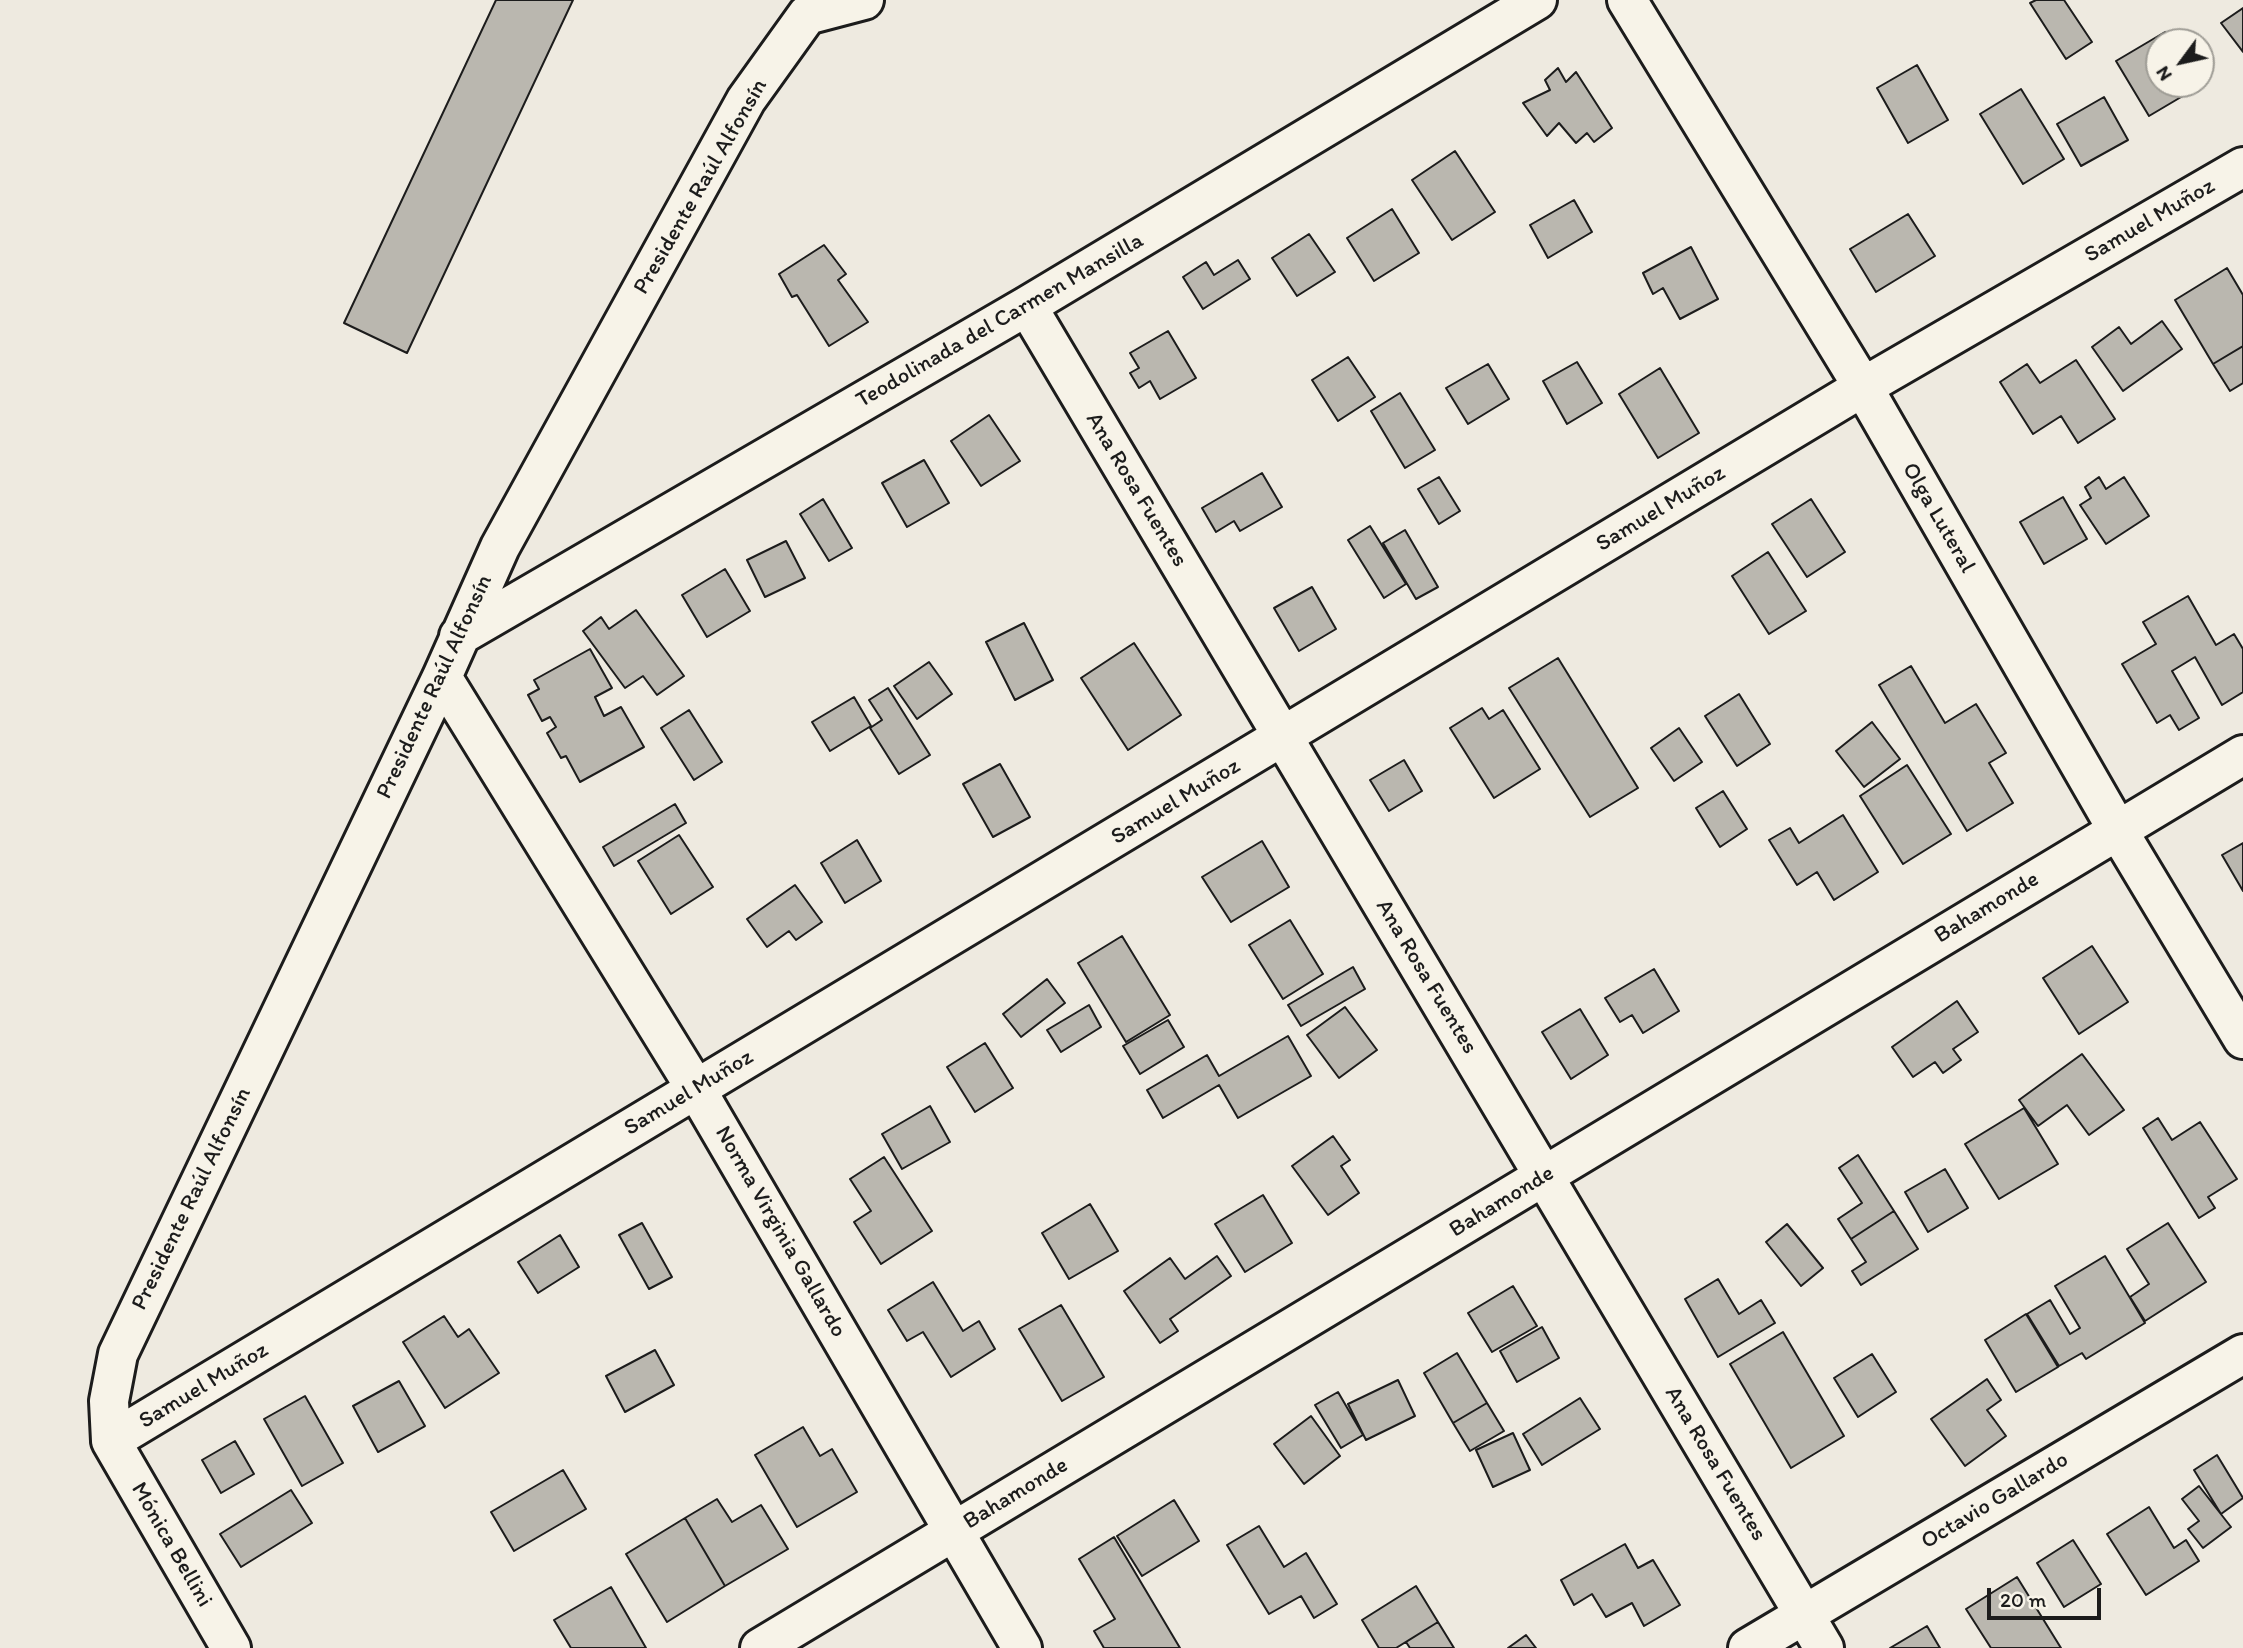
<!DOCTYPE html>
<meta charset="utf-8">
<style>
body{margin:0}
#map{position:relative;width:2243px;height:1648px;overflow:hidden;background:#eeeae0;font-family:Itim,sans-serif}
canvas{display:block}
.north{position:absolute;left:2145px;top:28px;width:70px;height:70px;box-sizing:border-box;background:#f7f3e8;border:2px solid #9f9d96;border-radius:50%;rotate:237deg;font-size:19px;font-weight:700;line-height:28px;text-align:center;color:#1c1c1c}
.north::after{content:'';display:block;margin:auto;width:24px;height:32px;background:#1c1c1c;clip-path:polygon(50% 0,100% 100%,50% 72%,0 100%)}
.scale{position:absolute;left:1987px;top:1588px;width:114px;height:32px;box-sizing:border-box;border:4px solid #1c1c1c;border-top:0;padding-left:9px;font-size:21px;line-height:24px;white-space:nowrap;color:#1c1c1c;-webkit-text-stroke:5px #f7f3e8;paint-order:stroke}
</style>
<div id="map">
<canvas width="2243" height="1648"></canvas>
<div class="north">N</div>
<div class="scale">20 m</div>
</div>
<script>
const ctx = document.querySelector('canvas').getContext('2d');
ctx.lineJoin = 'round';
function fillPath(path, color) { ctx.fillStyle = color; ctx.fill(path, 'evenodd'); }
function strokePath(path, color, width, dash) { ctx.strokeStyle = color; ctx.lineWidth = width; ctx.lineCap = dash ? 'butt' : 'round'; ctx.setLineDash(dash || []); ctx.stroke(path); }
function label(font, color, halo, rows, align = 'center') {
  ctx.font = font + ' Itim,sans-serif'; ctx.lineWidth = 5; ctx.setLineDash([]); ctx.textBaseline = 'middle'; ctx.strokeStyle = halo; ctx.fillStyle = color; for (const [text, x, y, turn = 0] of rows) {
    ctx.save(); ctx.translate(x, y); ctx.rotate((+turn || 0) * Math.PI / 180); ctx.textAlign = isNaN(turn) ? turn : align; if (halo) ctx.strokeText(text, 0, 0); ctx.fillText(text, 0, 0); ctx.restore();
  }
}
const building = new Path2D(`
 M496,0H573L407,353L344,323Z
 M2036,0H2064L2092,42L2066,59L2030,3Z
 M2243,8V52L2221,23Z
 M2165,32L2171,42H2159V84H2196L2198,87L2149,116L2116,61Z
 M1917,65L1948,120L1908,143L1877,88Z
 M1558,68L1566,82L1576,72L1612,128L1594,142L1587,133L1576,143L1559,123L1547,136L1523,103L1550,90L1545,80Z
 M2021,89L2064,159L2023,184L1980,114Z
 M2104,97L2128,140L2081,166L2057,124Z
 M1455,151L1495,212L1452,240L1412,180Z
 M1574,200L1592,232L1548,258L1530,225Z
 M1392,209L1419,253L1374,281L1347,238Z
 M1908,214L1935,256L1876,292L1850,249Z
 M1309,234L1335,272L1297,296L1272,258Z
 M824,245L846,274L838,280L868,322L829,346L797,295L792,297L779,274Z
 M1691,247L1718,299L1680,319L1663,288L1653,294L1643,273Z
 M1238,260L1250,279L1203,309L1183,277L1206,262L1214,275Z
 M2227,268L2243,295V346L2213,364L2175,300Z
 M2162,321L2182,349L2123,391L2092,347L2119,327L2131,344Z
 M1168,331L1196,378L1160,399L1150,381L1139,388L1130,373L1139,368L1130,353Z
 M2243,346V383L2230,391L2213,364Z
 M1348,357L1375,397L1338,421L1312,380Z
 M2076,360L2115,419L2078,443L2061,416L2033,434L2000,382L2027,364L2040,383Z
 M1577,362L1602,403L1567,424L1543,381Z
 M1488,364L1509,399L1468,424L1446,388Z
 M1660,368L1699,433L1658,458L1619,394Z
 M1400,393L1435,450L1405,468L1371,411Z
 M989,415L1020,461L981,486L951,441Z
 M924,460L949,503L907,527L882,483Z
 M1262,473L1282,507L1240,531L1234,521L1216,532L1202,508Z
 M1439,477L1460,511L1439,524L1418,489Z
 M2099,477L2106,489L2124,477L2149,516L2106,544L2080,505L2091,498L2085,487Z
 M2063,497L2087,539L2044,564L2020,522Z
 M823,499L852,548L829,561L800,514Z
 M1811,499L1845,552L1807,577L1772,524Z
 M1370,526L1406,584L1384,598L1348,540Z
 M1405,530L1438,587L1416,599L1383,543Z
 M786,541L805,578L765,597L747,560Z
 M1768,552L1806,611L1769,634L1732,576Z
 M725,569L750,611L707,637L682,595Z
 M1312,587L1336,629L1299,651L1274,608Z
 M2188,596L2216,645L2234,634L2243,649V692L2222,705L2195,657L2172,671L2199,718L2179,730L2170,715L2157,723L2122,664L2156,644L2143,622Z
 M636,610L684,676L657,695L643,676L625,688L583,631L601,617L609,629Z
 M1024,623L1053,680L1015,700L986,642Z
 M1134,643L1181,715L1128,750L1081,678Z
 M590,649L612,688L595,697L604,716L621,707L644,747L580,782L566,756L561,758L547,733L556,727L550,717L542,721L528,695L539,689L534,680Z
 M1558,658L1638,788L1590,817L1509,688Z
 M929,662L952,694L917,719L894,686Z
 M1911,666L1945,723L1976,704L2006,753L1989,763L2013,803L1967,831L1879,685Z
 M888,688L930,755L899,774L870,728L882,720L869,700Z
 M1739,694L1770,744L1737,766L1705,716Z
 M854,697L871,726L830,751L812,722Z
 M1482,708L1489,719L1503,710L1540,769L1494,798L1450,728Z
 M689,710L722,762L694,780L661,728Z
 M1872,722L1900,759L1864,787L1836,751Z
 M1679,728L1702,762L1674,781L1651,748Z
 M1404,760L1422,791L1389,811L1370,780Z
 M1000,764L1030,817L993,837L963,784Z
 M1907,765L1951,834L1903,864L1860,796Z
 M1723,791L1747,829L1720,847L1696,808Z
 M675,804L686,823L614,866L603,847Z
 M1843,815L1878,872L1834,900L1817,872L1797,885L1769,840L1790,828L1799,843Z
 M679,835L713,887L671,914L638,861Z
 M857,840L881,881L845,903L821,863Z
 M1262,841L1289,887L1231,922L1202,877Z
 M2243,843V891L2222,855Z
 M795,885L822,922L796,940L789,931L767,947L747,919Z
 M1290,920L1323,974L1283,999L1249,945Z
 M1122,936L1170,1015L1126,1042L1078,963Z
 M2092,946L2128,1002L2079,1034L2043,978Z
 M1353,967L1365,989L1301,1026L1288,1005Z
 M1654,969L1679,1011L1643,1033L1632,1015L1620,1022L1605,998Z
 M1047,979L1065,1003L1021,1037L1003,1014Z
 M1957,1001L1978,1032L1953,1049L1961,1060L1943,1073L1935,1062L1913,1077L1892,1047Z
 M1089,1005L1101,1027L1061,1052L1047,1030Z
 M1345,1007L1377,1050L1339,1078L1307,1035Z
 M1580,1009L1608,1055L1571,1079L1542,1032Z
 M1168,1020L1184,1047L1140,1074L1123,1046Z
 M1288,1036L1311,1076L1238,1118L1219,1085L1163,1118L1147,1090L1207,1055L1219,1076Z
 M985,1043L1013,1088L975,1112L947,1067Z
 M2082,1054L2124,1110L2089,1135L2067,1105L2038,1126L2019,1100Z
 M930,1106L950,1142L902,1169L882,1134Z
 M2024,1108L2058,1164L1999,1199L1965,1144Z
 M2158,1118L2172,1140L2200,1122L2237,1179L2208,1197L2215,1208L2199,1218L2143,1128Z
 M1333,1136L1350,1160L1341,1166L1359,1193L1328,1215L1292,1166Z
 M1858,1155L1894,1211L1851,1239L1838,1219L1862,1203L1839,1168Z
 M884,1157L932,1231L881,1264L854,1222L871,1211L850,1179Z
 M1945,1169L1968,1208L1928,1232L1905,1192Z
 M1263,1195L1292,1243L1245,1272L1215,1224Z
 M1090,1204L1118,1251L1069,1279L1042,1233Z
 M1894,1211L1918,1249L1861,1285L1852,1271L1866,1262L1851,1239Z
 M642,1223L672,1277L649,1289L619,1235Z
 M2168,1223L2206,1282L2145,1321L2130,1297L2149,1284L2127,1249Z
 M1787,1224L1823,1268L1801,1286L1766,1242Z
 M560,1235L579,1267L538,1293L518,1262Z
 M1217,1256L1231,1276L1170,1319L1178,1331L1160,1343L1124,1291L1170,1258L1185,1279Z
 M2105,1256L2145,1323L2086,1359L2082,1353L2059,1366L2027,1314L2050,1300L2070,1334L2080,1328L2055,1286Z
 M1718,1279L1739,1314L1761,1300L1775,1323L1718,1357L1685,1299Z
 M933,1282L963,1331L979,1321L995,1349L951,1377L923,1332L907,1341L888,1310Z
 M1513,1286L1537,1326L1492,1352L1468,1313Z
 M1061,1305L1104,1377L1062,1401L1019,1329Z
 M2026,1314L2058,1367L2016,1392L1985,1340Z
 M444,1316L458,1337L469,1329L499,1373L445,1408L403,1342Z
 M1542,1327L1559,1358L1517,1382L1500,1351Z
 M1783,1332L1844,1436L1791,1468L1730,1364Z
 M655,1350L674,1385L625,1412L606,1376Z
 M1457,1353L1487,1403L1453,1423L1424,1373Z
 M1872,1354L1896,1392L1858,1417L1834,1378Z
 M1987,1379L2001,1400L1987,1410L2006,1436L1965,1466L1931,1419Z
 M1398,1380L1415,1416L1366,1440L1348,1404Z
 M399,1381L425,1426L378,1452L353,1406Z
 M1338,1392L1363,1435L1341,1448L1315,1405Z
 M305,1396L343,1463L302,1486L264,1419Z
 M1580,1398L1600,1429L1542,1465L1523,1434Z
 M1487,1403L1504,1431L1470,1451L1453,1423Z
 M1311,1416L1340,1456L1304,1484L1274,1444Z
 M803,1427L820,1456L832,1449L857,1492L797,1527L755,1455Z
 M1513,1433L1530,1470L1493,1487L1476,1450Z
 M235,1441L254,1474L221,1493L202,1460Z
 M2217,1455L2243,1498L2221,1514L2194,1470Z
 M563,1470L586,1509L514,1551L491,1512Z
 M2199,1486L2231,1527L2203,1548L2188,1529L2199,1521L2182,1499Z
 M291,1490L312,1523L241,1567L220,1534Z
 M717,1499L732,1522L761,1505L788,1549L725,1586L685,1518Z
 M1174,1500L1199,1541L1142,1576L1117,1536Z
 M2149,1507L2174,1548L2186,1540L2199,1561L2146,1595L2107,1534Z
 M685,1518L725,1586L667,1622L626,1554Z
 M1259,1526L1284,1567L1306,1553L1337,1604L1314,1618L1301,1596L1269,1614L1227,1545Z
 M1114,1537L1180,1648H1104L1094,1631L1115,1619L1079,1559Z
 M2073,1540L2101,1584L2064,1607L2037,1563Z
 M1625,1544L1638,1568L1653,1560L1680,1605L1644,1626L1632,1603L1606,1617L1592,1594L1574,1605L1561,1580Z
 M2017,1577L2061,1648H1991L1966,1609Z
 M1416,1586L1438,1622L1396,1648H1379L1362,1620Z
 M611,1587L646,1648H571L554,1620Z
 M1438,1622L1454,1648H1410L1406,1642Z
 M1927,1626L1940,1648H1890Z
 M1526,1635L1536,1648H1508Z`);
fillPath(building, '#bab7af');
strokePath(building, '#1c1c1c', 2);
const minor = new Path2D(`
 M1627,0L1863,387L2117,829L2243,1039
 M1027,306L1824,1648
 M459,636L1027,306L1537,0
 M442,677L696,1089L1022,1648
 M111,1441L1863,387L2243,167
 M231,1648L111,1441L109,1401L118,1354L442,677L500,547L746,100L807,15L864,0
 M760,1648L2243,755
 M1748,1648L2243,1354`);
strokePath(minor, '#1c1c1c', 44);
strokePath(minor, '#f7f3e8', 38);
label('23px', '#1c1c1c', '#f7f3e8', [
 ["Presidente Raúl Alfonsín",701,187,-60],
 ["Samuel Muñoz",2150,221,-30],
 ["Teodolinada del Carmen Mansilla",1000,321,-30],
 ["Ana Rosa Fuentes",1136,490,59],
 ["Samuel Muñoz",1661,509,-31],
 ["Olga Luteral",1938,518,60],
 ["Presidente Raúl Alfonsín",435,687,-65],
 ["Samuel Muñoz",1176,802,-31],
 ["Bahamonde",1987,908,-31],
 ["Ana Rosa Fuentes",1426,977,59],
 ["Samuel Muñoz",689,1093,-31],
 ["Presidente Raúl Alfonsín",192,1199,-64],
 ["Bahamonde",1502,1202,-31],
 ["Norma Virginia Gallardo",780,1232,60],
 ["Samuel Muñoz",204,1386,-31],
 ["Ana Rosa Fuentes",1715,1464,59],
 ["Bahamonde",1016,1494,-31],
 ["Octavio Gallardo",1995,1501,-31],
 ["Mónica Bellini",171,1545,60]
]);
</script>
